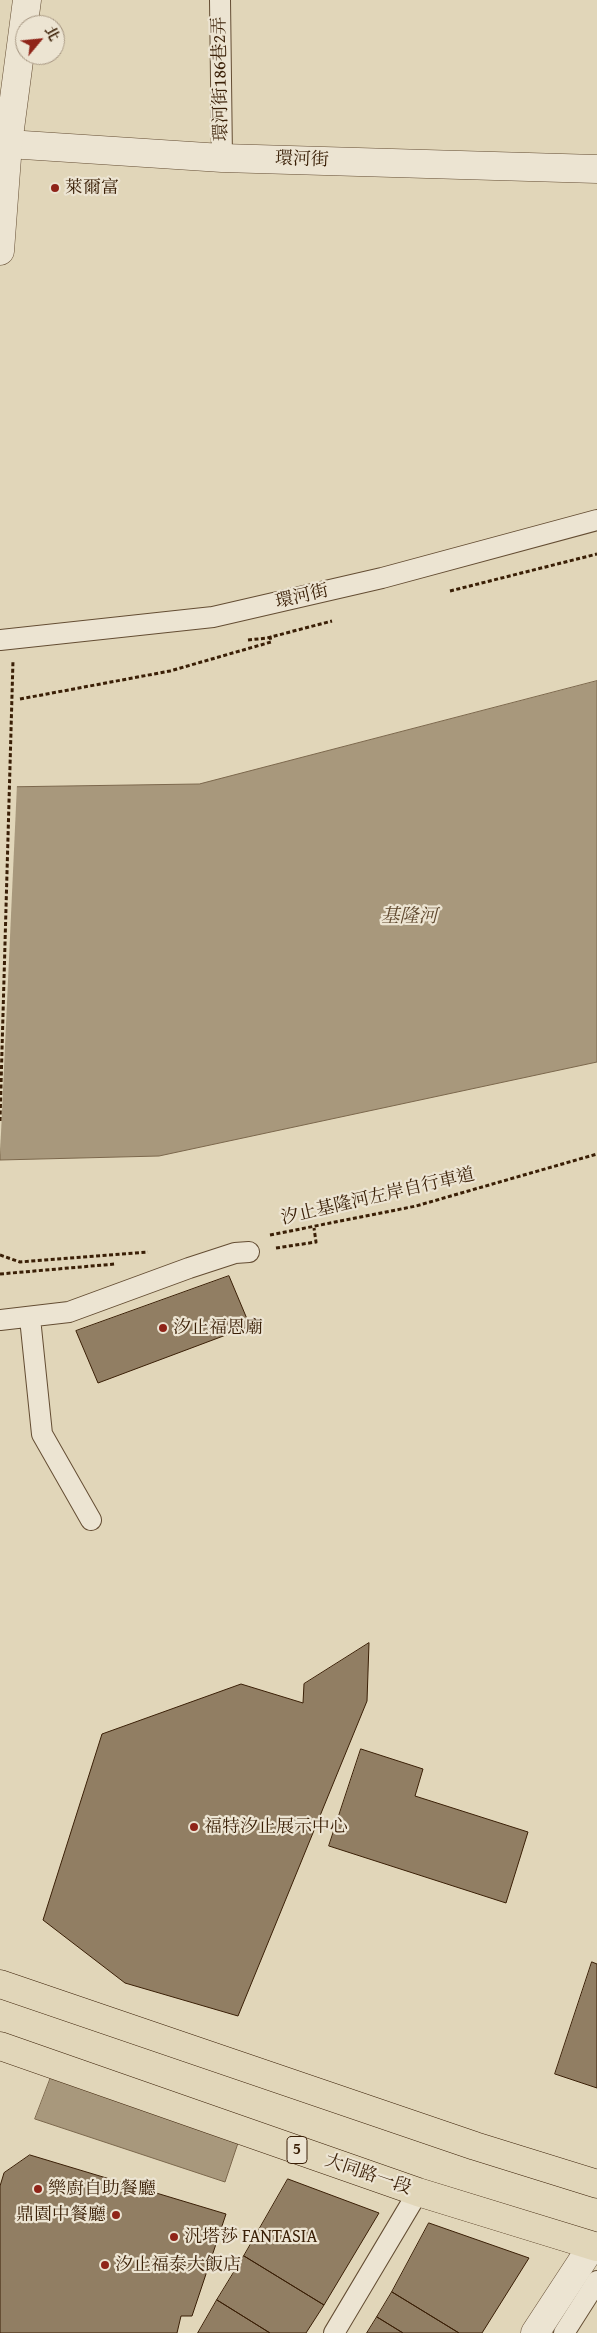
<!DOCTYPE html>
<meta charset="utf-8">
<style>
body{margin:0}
#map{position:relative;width:597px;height:2333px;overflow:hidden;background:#e1d6b9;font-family:"Gentium Book Plus","Noto Serif TC",serif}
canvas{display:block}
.north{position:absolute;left:15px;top:15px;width:50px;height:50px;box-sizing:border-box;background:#ece4d2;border:1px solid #a59580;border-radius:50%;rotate:62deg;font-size:14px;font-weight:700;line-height:20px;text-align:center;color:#3a1f06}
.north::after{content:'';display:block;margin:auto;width:18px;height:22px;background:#8f2418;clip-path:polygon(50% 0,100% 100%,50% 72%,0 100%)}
</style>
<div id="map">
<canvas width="597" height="2333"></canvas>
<div class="north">北</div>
</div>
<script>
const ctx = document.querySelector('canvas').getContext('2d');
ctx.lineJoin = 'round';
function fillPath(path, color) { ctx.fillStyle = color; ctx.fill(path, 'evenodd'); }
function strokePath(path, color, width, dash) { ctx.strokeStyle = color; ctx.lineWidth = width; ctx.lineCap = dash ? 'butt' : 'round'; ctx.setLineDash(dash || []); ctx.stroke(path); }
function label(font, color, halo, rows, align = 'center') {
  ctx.font = font + ' "Gentium Book Plus","Noto Serif TC",serif'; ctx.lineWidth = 4.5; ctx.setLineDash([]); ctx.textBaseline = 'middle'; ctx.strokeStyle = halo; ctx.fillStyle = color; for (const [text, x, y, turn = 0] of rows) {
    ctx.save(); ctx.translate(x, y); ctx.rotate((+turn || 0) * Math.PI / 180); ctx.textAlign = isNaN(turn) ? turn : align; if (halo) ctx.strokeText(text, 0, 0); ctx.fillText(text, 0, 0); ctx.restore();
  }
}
const water = new Path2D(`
 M597,681V1062L159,1156L0,1160V787L199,784Z
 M51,2077L238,2143L225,2182L35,2119Z`);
fillPath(water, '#a8987c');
strokePath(water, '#7c684d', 1);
fillPath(new Path2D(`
 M17,784L0,1155V785Z`), '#e1d6b9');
const building = new Path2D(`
 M229,1276L250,1326L98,1383L76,1331Z
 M369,1643L367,1701L238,2016L125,1983L43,1920L102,1734L241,1684L303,1703L304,1684Z
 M361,1749L423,1769L415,1796L528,1832L506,1903L329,1846Z
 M592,1962L597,1964V2088L555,2074Z
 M30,2155L226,2214L192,2316H181L177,2333H0V2186L4,2173Z
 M288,2179L379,2213L324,2305L244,2256Z
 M429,2223L529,2258L482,2333H459L392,2292Z
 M244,2256L324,2305L306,2333H270L217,2300Z
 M392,2292L459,2333H403L377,2317Z
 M217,2300L270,2333H198Z
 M377,2317L403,2333H367Z`);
fillPath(building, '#917e63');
strokePath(building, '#3a1f06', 1);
const service = new Path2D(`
 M220,0L222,158
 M0,640L213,617L382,578L597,520
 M30,1318L42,1434L91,1520
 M0,1320L69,1312L189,1268L235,1253L249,1252
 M334,2333L418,2192
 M564,2333L597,2281`);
const pedestrian = new Path2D(`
 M535,2333L592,2246`);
const minor = new Path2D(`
 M8,144L222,158L597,169`);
const tertiary = new Path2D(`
 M0,251L8,144L27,0`);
const primary = new Path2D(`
 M0,1984L475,2146L597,2184
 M0,2046L418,2192L597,2247`);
strokePath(service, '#644d33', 22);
strokePath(pedestrian, '#644d33', 29);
strokePath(minor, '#644d33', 29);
strokePath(tertiary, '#644d33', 29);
strokePath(primary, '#3a1f06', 29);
strokePath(new Path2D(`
 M450,591L597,554
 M248,640L267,638L332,621
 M20,699L170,671L271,642L270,636
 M270,1235L416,1206L597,1154
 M276,1248L316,1242L314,1228
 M0,1255L20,1262L148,1252
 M0,1274L115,1264`), '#3a1f06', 3, [4, 2.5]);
strokePath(service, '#ece4d2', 20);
strokePath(pedestrian, '#ece4d2', 28);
strokePath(minor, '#ece4d2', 28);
strokePath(tertiary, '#ece4d2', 28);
strokePath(primary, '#e1d6b9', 28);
strokePath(new Path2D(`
 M0,1121L13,660`), '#3a1f06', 3, [4, 2.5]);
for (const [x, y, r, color] of [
 [55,188,5,"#8f2418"],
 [163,1328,5,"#8f2418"],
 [194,1827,5,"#8f2418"],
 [38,2189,5,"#8f2418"],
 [116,2215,5,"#8f2418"],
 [174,2237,5,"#8f2418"],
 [105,2265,5,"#8f2418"]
]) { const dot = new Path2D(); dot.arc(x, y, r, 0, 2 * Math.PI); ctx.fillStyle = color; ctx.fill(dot); strokePath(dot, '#ece4d2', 2); }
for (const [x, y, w] of [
 [297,2150,20]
]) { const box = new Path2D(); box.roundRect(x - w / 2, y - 13.5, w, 27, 4); ctx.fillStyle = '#ece4d2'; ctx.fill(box); strokePath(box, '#3a1f06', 1); }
label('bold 16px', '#3a1f06', null, [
 ["5",297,2150]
]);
label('18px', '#3a1f06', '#ece4d2', [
 ["環河街186巷2弄",221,79,-91],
 ["環河街",302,160,2],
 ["環河街",302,597,-13],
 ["汐止基隆河左岸自行車道",378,1197,-13],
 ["大同路一段",368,2175,19]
]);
label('18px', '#3a1f06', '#ece4d2', [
 ["萊爾富",65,188],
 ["汐止福恩廟",173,1328],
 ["福特汐止展示中心",204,1827],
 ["樂廚自助餐廳",48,2189],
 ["鼎園中餐廳",106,2215,"right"],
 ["汎塔莎 FANTASIA",184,2237],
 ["汐止福泰大飯店",115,2265]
], 'left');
label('italic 19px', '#60492f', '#ece4d2', [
 ["基隆河",409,917]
]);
</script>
